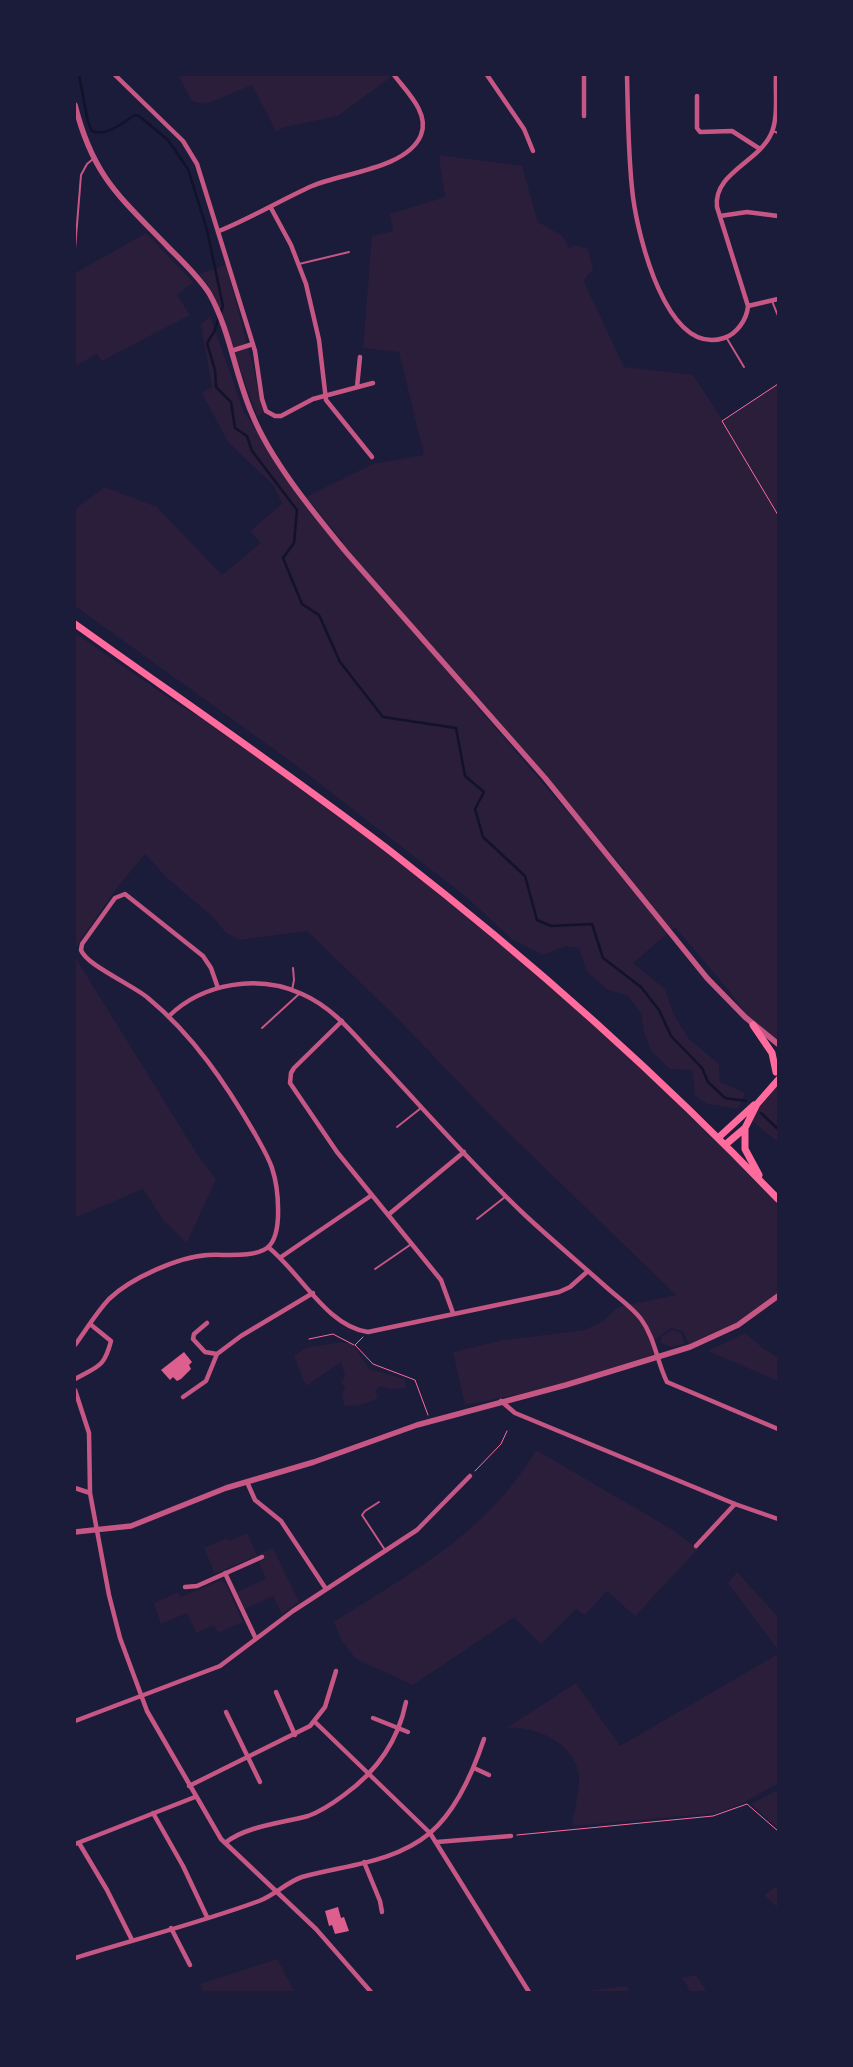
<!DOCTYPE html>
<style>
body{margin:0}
#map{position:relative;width:853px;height:2067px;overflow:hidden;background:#1b1b3a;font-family:"Nunito Sans",sans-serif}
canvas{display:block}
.frame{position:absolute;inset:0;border:76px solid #1b1b3a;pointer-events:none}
</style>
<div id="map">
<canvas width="853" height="2067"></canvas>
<div class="frame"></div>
</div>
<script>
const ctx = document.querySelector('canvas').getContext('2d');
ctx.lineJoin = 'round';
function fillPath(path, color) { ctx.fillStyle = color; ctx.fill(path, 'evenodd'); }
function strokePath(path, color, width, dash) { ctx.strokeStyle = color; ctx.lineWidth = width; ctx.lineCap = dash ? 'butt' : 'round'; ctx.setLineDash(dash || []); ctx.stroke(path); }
fillPath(new Path2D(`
 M178,75H390L391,77L338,116L285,127L276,131L252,85L211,102L203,104L192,101Z
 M440,155L522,166L538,222L563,236L569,249L573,245L588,249L593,270L586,277L584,282L624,367L693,375L723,421L778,384V1044L753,1025L730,992L675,927L633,963L665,989L673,1013L688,1038L719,1064L720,1082L745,1093L738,1109L707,1104L695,1096L692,1070L670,1069L652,1052L644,1033L641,1013L627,995L608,990L587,972L579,948L565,946L543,955L512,939L464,895L289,760L75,606V509L105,487L157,507L222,575L261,543L250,531L282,504L274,486L228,442L202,393L212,387L201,325L210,316L244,412L302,500L337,546L343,542L306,497L373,464L424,455L399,352L363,348L372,236L393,231L390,214L445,197C444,185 438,166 440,155ZM478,697L625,870L621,874L472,701Z
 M146,233L193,282L177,295L190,315L102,361L97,354L75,366V273Z
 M226,265L252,362L263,413L257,416L217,304L209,287L199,274Z
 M75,633L179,705L235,737L354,824L592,1019L778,1199V1296L761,1310L690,1347L683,1331L671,1328L653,1341L659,1356L566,1385L465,1405L453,1352L504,1340L584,1330L602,1322L618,1307L676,1295L489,1114L398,1019L307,931L240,940L225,932L214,918L166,877L145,854L119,885L75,948Z
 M75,957L199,1157L216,1179L187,1243L164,1221L143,1189L75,1218Z
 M778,1080V1142L746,1116Z
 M673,1330L681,1333L685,1344L671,1347L660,1343L662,1336Z
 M745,1333L764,1349L778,1357V1381L708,1351Z
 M335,1343H352L369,1369L405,1379L406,1388L390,1389L379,1386L375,1391L378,1398C368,1403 355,1408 344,1405L342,1395L345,1387L341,1383L345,1376L341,1362L306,1386L294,1356L305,1348Z
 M536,1450L673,1530L698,1549L635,1616L607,1591L585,1615L576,1609L541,1644L514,1617L413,1685L356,1659L342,1641L334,1622C412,1572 487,1533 536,1450Z
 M247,1533L257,1555L273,1548L299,1602L282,1614L273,1596L245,1609L237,1592L266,1579L259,1562L264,1560L261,1554L215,1574L204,1548L227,1538L229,1541Z
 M737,1572L778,1617V1650L728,1583Z
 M222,1580L226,1584L243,1622L218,1633L214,1625L196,1633L187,1613L161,1624L154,1603L178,1592L180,1597Z
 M778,1654V1783L745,1802L717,1813L572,1826C574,1812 580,1788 579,1775C574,1742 535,1726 506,1728L576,1683L620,1746Z
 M778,1790V1828L751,1804Z
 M778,1885V1908L764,1895Z
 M277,1959L295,1992H204L200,1984Z
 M696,1975L707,1992H691L682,1978Z
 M626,1986L631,1992L587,1991Z`), '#2a1e3b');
strokePath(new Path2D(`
 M79,75L88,122L92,131C107,137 122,123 135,115L139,116L168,140L188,169L207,230L223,306L214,332L207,343L215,370L216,387L231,402L235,428L247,436L252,451L297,510L294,543L283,558L302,604L319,615L340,662L383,717L456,728L465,776L484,792L475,809L483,837L525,876L537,920L551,926L592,924L603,958L641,987L659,1010L671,1036L702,1068L708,1082L725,1098L746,1101
 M761,1113L778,1129`), '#12122b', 2.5);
fillPath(new Path2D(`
 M184,1352L192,1362L189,1365L191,1369L181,1379L177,1381L173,1377L170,1380L161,1370Z
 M338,1907L341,1918L344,1917L349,1931L335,1934L332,1925L329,1926L325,1911Z`), '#dd5f8e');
strokePath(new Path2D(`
 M778,384L722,421L778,515
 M363,1337L355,1345L373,1364L415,1380L428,1415
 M309,1339L333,1334L354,1345
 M475,1471L501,1444L507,1431
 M517,1835L713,1816L747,1804L778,1831`), '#ff6b9d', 1);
strokePath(new Path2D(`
 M773,131L778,133
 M75,249L81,175L87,164L93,159
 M299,264L349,252
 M772,301L778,316
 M726,337L744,367
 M292,990L294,980L293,968
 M262,1028L299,994
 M397,1127L421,1108
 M477,1219L505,1197
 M375,1269L410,1245
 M379,1502L365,1511L362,1515L385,1550`), '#c65784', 2);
strokePath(new Path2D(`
 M115,75L183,141L197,164L255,351L262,399L266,411L275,416H281L313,399L373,383
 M487,75L524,129L533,151
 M627,75C628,115 628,157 633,197C638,235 666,357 724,338C737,334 747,319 748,306L717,207C713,174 757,162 770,136C779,120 775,93 776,75
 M697,96V128L700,132L732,131L760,149
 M584,116V75
 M271,208L291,245L306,284L319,340L326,400L372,457
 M720,216L747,212L778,216
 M219,231C251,218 281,200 312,186C341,173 407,169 421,135C430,113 406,91 394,75
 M748,306L778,299
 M231,351L253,344
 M357,387L360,357
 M169,1016C203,983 258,974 302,994C332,1007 352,1032 373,1055C424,1109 472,1165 526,1216C552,1240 579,1263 605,1286C617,1297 632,1307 641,1319C655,1338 657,1362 667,1382L778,1429
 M342,1021L294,1068L291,1073L290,1083L337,1152L441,1280L453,1313
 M388,1215L464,1152
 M268,1247C300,1272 327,1327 368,1332L559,1292L570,1287L588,1271
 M281,1257L372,1195
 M207,1323L194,1334L193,1339L205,1352L217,1354
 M75,1345C86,1330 96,1313 109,1299C131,1278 178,1257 208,1255C225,1254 253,1258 267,1248C284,1235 278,1186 272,1168C268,1156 261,1145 255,1134C226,1084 193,1035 148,998C133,985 86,965 81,950L82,944L115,898L125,894L203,956L211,968L218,988
 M75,1379C98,1366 104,1368 111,1341L90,1324
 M75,1390L89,1433L90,1493L109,1595L120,1638L147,1711L221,1839L316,1929L371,1992
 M183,1397L206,1381L217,1354L241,1336L313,1293
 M501,1401L515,1413L735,1504L778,1519
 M247,1482L255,1500L281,1521L326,1589
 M75,1488L90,1493
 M696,1546L735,1504
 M225,1573L256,1639
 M185,1587L197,1586L262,1557
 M276,1692L295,1735
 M226,1712L260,1782
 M373,1718L408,1732
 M75,1721L220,1666L293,1611L417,1530L470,1476
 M315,1722L430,1833L529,1992
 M474,1768L489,1775
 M189,1786L310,1726L325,1707L336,1671
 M153,1813L183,1866L207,1917
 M437,1842L511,1836
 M79,1843L107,1890L132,1940
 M225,1843C246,1826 282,1823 308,1816C322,1811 332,1804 344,1795C376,1772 398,1742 406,1702
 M75,1844L195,1797
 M364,1862L380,1901L382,1912
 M171,1928L190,1965
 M75,1958C136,1939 199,1923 259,1901C275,1895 287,1882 302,1877C345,1865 394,1863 430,1833C457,1810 473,1772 484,1739`), '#c65784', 4.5);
strokePath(new Path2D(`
 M75,105C93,177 120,197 169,248C183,262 198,276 209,293C230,330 235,375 252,414C271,461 314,513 346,552L545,778L707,978L745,1017L778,1044
 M75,1532L131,1526L226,1488L314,1462L417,1425L566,1385L690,1347L738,1325L778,1296`), '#c65784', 5.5);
strokePath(new Path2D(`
 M75,624C181,700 290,774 394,854C530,960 659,1075 778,1199
 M753,1025L772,1053L776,1072
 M745,1128V1149L759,1175
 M718,1138L754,1105
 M725,1145L745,1128L757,1104L778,1080`), '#ff6b9d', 7);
</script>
